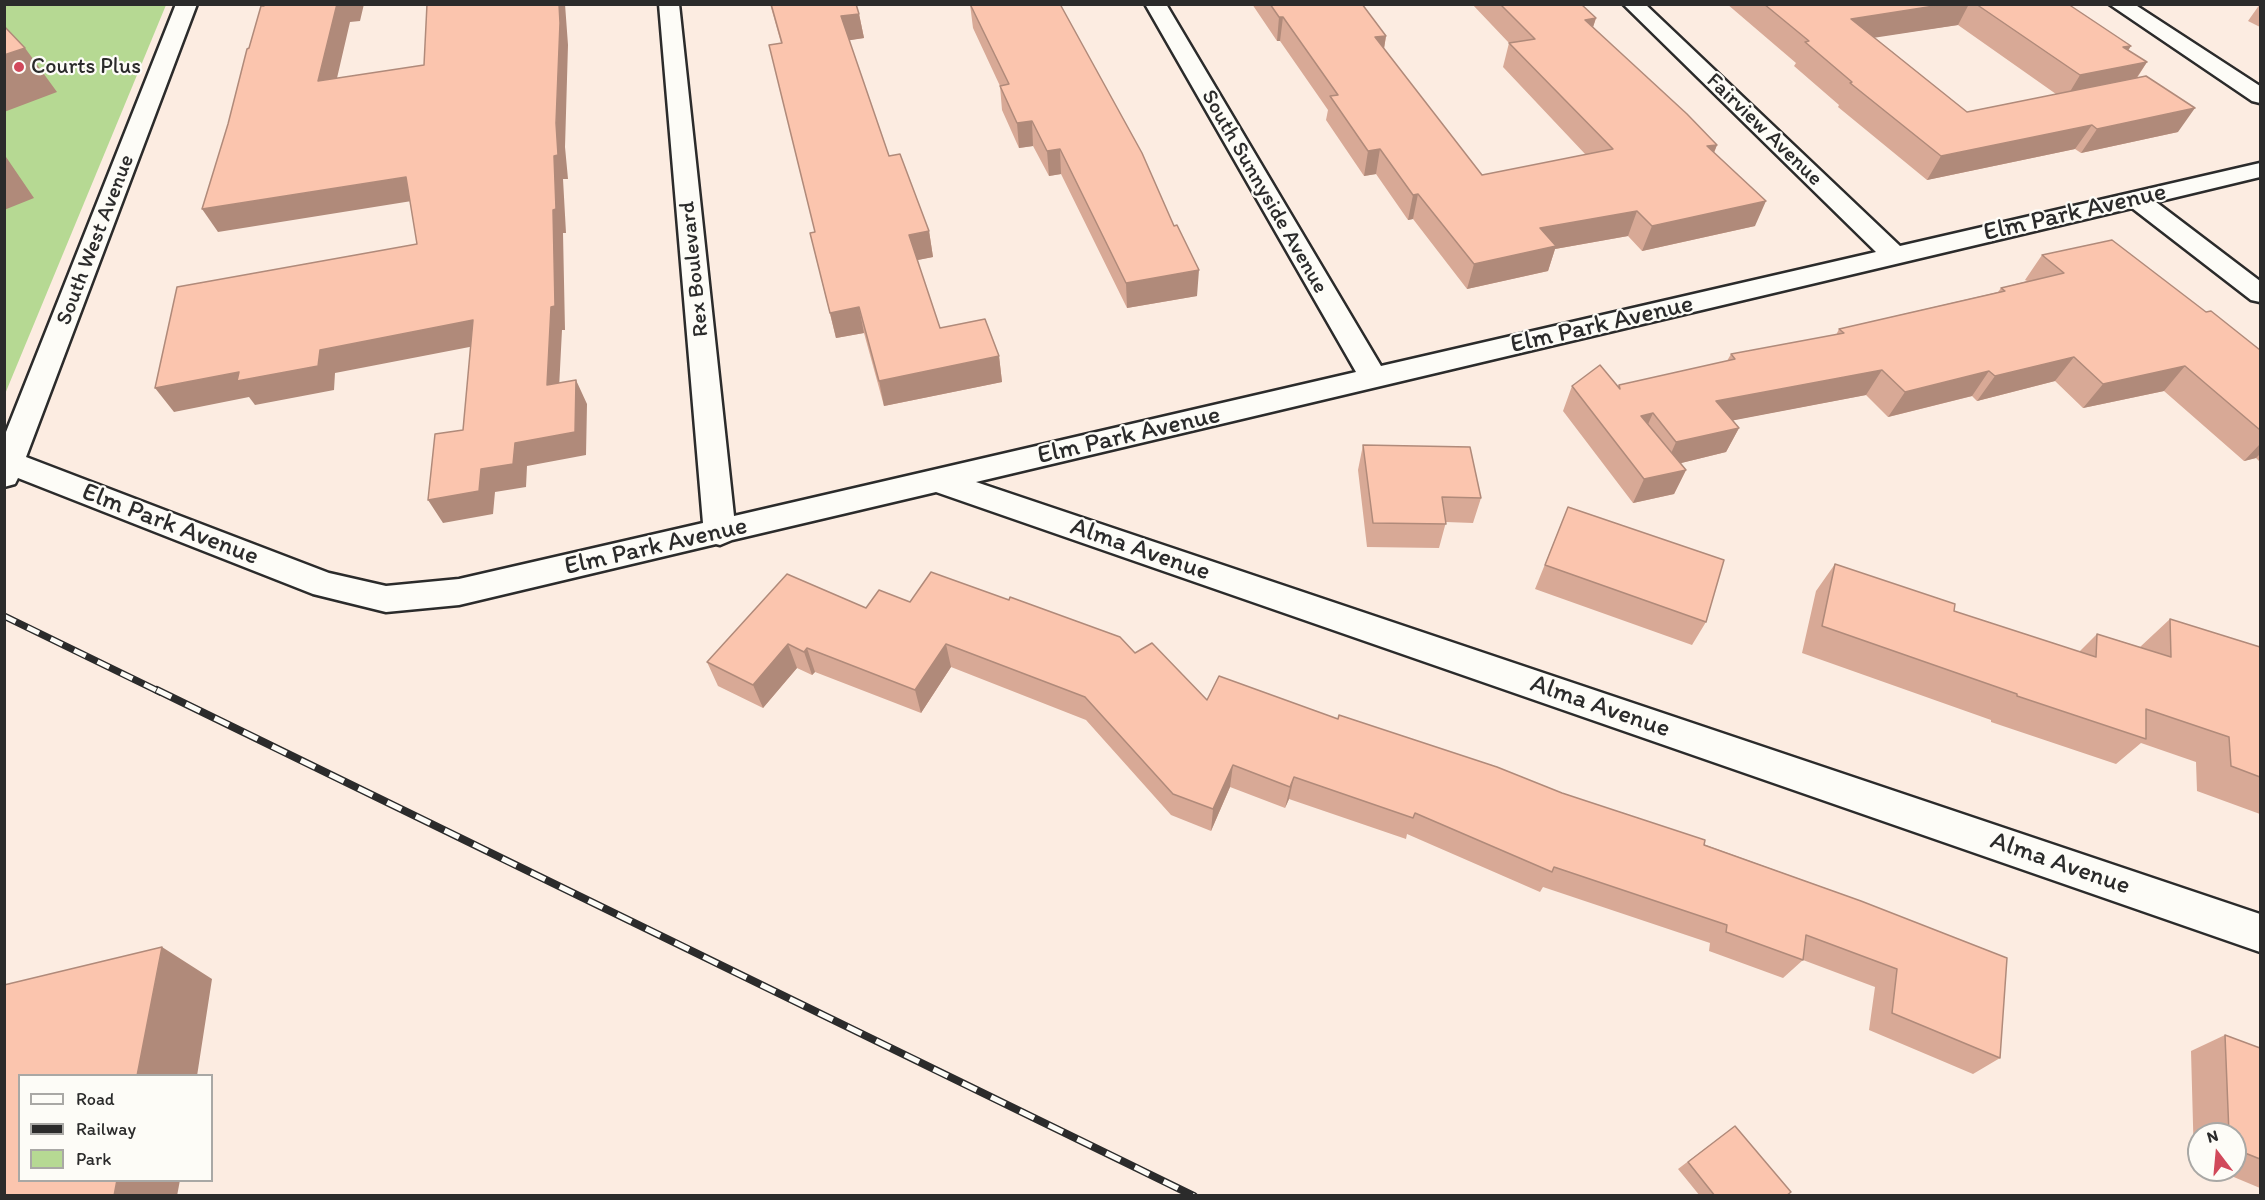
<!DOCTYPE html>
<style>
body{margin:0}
#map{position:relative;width:2265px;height:1200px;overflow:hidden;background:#fcece1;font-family:Itim,sans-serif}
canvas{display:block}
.frame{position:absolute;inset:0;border:6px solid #2b2b2b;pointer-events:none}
.legend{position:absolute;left:18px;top:1074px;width:195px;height:108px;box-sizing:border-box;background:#fdfcf7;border:2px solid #a9a8a5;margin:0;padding:8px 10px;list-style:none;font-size:18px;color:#2b2b2b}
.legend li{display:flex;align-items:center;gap:12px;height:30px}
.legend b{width:30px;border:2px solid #a9a8a5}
.north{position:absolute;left:2187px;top:1122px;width:60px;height:60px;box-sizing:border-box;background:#fdfcf7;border:2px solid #a9a8a5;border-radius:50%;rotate:344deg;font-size:16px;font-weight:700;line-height:24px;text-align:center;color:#2b2b2b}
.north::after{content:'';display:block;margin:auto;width:21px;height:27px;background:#d1495b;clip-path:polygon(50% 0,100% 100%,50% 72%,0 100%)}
</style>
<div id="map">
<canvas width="2265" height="1200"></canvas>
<div class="frame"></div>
<ul class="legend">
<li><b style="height:8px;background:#fdfcf7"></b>Road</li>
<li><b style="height:8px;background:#2b2b2b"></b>Railway</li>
<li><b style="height:16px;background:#b6d993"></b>Park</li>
</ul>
<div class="north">N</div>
</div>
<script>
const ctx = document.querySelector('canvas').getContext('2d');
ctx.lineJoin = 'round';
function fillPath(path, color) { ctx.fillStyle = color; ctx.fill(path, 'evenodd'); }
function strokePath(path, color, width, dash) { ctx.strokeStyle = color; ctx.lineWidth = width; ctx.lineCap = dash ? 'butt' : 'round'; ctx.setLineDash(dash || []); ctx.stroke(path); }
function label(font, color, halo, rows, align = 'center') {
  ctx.font = font + ' Itim,sans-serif'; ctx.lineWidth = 4.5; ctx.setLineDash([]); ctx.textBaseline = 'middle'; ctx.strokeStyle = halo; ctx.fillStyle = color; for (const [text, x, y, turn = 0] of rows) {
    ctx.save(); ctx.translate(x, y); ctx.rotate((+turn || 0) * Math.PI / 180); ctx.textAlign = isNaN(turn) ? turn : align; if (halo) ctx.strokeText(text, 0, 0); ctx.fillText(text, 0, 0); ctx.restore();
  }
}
fillPath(new Path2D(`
 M5,5H166L5,394Z`), '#b6d993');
const minor = new Path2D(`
 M176,4H197L26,457L329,573L386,586L459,579L703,523L659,4H679L734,516L1356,372L1145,4H1166L1381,366L1876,252L1623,4H1645L1900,246L2260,163V177L2156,202L2260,281V302L2251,300L2132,208L976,482L2260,914V952L936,492L732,540L720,545L716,544L459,605L386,612L313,594L18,478L15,484L4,487V437Z
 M2109,4H2134L2260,86V103L2252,101Z`);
strokePath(minor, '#2b2b2b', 5);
fillPath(minor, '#fdfcf7');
const railFar1 = new Path2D(`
 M4,616L160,692`);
const rail = new Path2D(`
 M157,690L1194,1196`);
strokePath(railFar1, '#2b2b2b', 7);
strokePath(rail, '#2b2b2b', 8);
strokePath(railFar1, '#fdfcf7', 4.5, [13]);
strokePath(rail, '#fdfcf7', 5, [16]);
fillPath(new Path2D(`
 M770,4H856L859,14L864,38L849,40L889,156L929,231L933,257L917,260L940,328L999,356L1002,382L884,406L864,333L836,338L810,233L815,232L781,43Z
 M970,4L1197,296L1127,308L1061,174L1049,176L1033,146L1019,148L1002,110L1000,86L973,28Z
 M1252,4H1362L1386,36L1384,49L1482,175L1586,155L1503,67L1509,43L1472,4H1581L1596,18L1593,27L1717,145L1714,153L1755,226L1642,251L1628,236L1555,249L1548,271L1467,289L1413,219L1408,220L1376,174L1364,176L1326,120L1328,110L1280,41H1277Z
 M1727,4H2068L2128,50L2147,62L2137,78L2178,132L2081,153L2075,149L1927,180L1838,107L1839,105L1794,66L1796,63ZM1958,25L2056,94L1967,112L1874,37Z
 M2260,4V27L2248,21Z
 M2042,255L2206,312L2260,350V462L2256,458L2244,461L2164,391L2083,408L2055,381L1977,401L1972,396L1888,417L1866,395L1733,420L1739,428L1726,452L1681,463L1686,470L1674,494L1633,503L1563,411L1572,386L1618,387L1619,385L1727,361L1731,354L1836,335L1839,329L1998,292L2001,288L2027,281L2025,280Z
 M1363,445L1481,498L1473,523L1446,522L1439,548L1367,547L1358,470Z
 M1568,507L1706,622L1692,645L1535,589Z
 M1835,564L1954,611L2079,652L2097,634L2140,647L2170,619L2260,647V814L2197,791L2196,762L2141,743L2116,764L1991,722V720L1802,653L1816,591Z
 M910,602L1135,653L1207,700L1338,719L1562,793L1861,901L2000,1058L1973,1074L1869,1030L1875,987L1803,960L1783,978L1709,951L1710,943L1543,887L1540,892L1407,834L1406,839L1289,799L1285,808L1230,787L1211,831L1171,815L1086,720L951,667L921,713L815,672L812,675L797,668L763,708L718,686L707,662L866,608Z
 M2225,1035L2260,1048V1188L2217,1170H2235V1134H2199V1163L2194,1161L2191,1051Z
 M1735,1126L1786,1196H1700L1678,1169Z`), '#d8a996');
fillPath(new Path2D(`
 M337,4H364L360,21L350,22L331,104L318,81Z
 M559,4H565L568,45L565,147L568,179H563L566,233H563L565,330H562L558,408L547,385L554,156L556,123Z
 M1947,4H1969L1958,25L1840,43L1851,19Z
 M859,14L864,38L845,41L841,16Z
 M1279,17H1283L1280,41H1277Z
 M1596,18L1588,42L1585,20Z
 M1386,36L1382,60L1375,37Z
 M2131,46L2117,68L2147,62L2131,86L2065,100L2080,75L2123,47Z
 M25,48L57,92L4,112V55Z
 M2195,108L2178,132L2081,153L2097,129Z
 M1032,121L1033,146L1019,148L1017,123Z
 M2092,125L2075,149L1927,180L1941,156Z
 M1717,145L1707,169V146Z
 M1060,149L1061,174L1049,176L1047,151Z
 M1380,149L1376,174L1364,176L1368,151Z
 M4,154L34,198L4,210Z
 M406,177L418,200L218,232L202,209Z
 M1418,194L1413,219L1408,220L1413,195Z
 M1766,201L1755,226L1642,251L1652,226Z
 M1637,211L1628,236L1555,249L1548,271L1467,289L1474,264L1540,228Z
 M929,231L933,257L913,261L909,235Z
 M1199,270L1197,296L1127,308L1126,283Z
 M859,307L864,333L836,338L830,313Z
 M473,320L485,344L335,373L334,390L255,405L249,397L174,412L155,388L239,372L320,350Z
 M999,356L1002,382L884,406L879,381Z
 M2074,357L2055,381L1977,401L1995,376Z
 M2185,366L2164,391L2083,408L2103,384Z
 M1882,370L1866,395L1704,426L1716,401Z
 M1989,371L1972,396L1888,417L1905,392Z
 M576,380L587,404L586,455L527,466L526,487L495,492L493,514L443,523L428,500L481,469Z
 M1653,413L1642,438L1641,416Z
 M1739,428L1726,452L1665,467L1676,442Z
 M2260,444V454L2256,458L2244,461Z
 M1686,470L1674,494L1633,503L1644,479Z
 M788,644L797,668L763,708L753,685Z
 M946,644L951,667L921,713L915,690Z
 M807,648L815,672L812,675L804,652Z
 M1233,765L1230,787L1211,831L1213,809Z
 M1294,777L1289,799L1285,808L1290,787Z
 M162,947L212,979L197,1076H137Z
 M117,1180H180L177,1196H114Z`), '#b08a7a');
const building = new Path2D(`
 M265,4H337L318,81L424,65L427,4H559L560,23L556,123L558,155L554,156L556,209L553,210L555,306L551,307L547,385L576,380L575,432L515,443L513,464L481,469L479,491L428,500L435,434L463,430L473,320L320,350L318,366L237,381L239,372L155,388L177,287L417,244L406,177L202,209L228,124L247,49L249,48L261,6H264Z
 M771,4H856L859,14L841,16L889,156L900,154L929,231L909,235L940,328L985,319L999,356L879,381L859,307L830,313L810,233L815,232L769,45L782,43Z
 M970,4H1060L1142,153L1174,226L1177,225L1199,270L1126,283L1060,149L1047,151L1032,121L1017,123L1000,86L1009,84Z
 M1270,4H1362L1386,36L1375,37L1482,175L1613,149L1509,43L1535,39L1500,4H1581L1596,18L1585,20L1687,114L1717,145L1707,146L1766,201L1652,226L1637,211L1540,228L1556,246L1474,264L1418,194L1413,195L1380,149L1368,151L1330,96L1338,95L1283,17H1279Z
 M1764,4H1947L1851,19L1967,112L2146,76L2195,108L2097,129L2092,125L1941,156L1850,83L1852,82L1805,42L1809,41Z
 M1976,4H2068L2131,46L2123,47L2147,62L2080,75Z
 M4,26L25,48L4,55Z
 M2112,240L2206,312L2211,311L2260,350V430L2185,366L2103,384L2074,357L1995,376L1989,371L1905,392L1882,370L1716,401L1739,428L1676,442L1653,413L1641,416L1686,470L1644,479L1572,386L1600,365L1620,389L1619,385L1735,359L1731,354L1844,333L1839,329L2005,291L2001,288L2064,273L2042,255Z
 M1363,445L1470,447L1481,498L1442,497L1446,524L1373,523Z
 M1568,507L1724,560L1706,622L1545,565Z
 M1835,564L1955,604L1954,611L2096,657L2097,634L2171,657L2170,619L2260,647V777L2231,766L2229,737L2146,709V739L2017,696V694L1822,626Z
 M931,572L1009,600L1010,597L1120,637L1135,653L1152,643L1207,700L1219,676L1338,719L1339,715L1497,767L1562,793L1705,840L1704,845L1861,901L2007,958L2000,1058L1892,1013L1897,969L1806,935L1803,960L1726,932L1727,925L1554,867L1552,872L1415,813L1413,818L1294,777L1290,787L1233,765L1213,809L1173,794L1085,697L946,644L915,690L807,648L804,652L788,644L753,685L707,662L787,574L866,608L879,590L910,602Z
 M162,947L137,1076H20V1180H117L114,1196H4V985Z
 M2225,1035L2260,1048V1159L2235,1149V1134H2229Z
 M1735,1126L1791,1192L1786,1196H1715L1688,1162Z`);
fillPath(building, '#fbc5ae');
strokePath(building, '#b08a7a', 1.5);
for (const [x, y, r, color] of [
 [19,67,6,"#d1495b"]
]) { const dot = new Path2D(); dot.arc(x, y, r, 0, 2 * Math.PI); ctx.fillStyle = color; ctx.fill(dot); strokePath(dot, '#fdfcf7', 2); }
label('22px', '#2b2b2b', '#fdfcf7', [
 ["Courts Plus",31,67]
], 'left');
label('22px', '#2b2b2b', '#fdfcf7', [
 ["Fairview Avenue",1764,130,44],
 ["South Sunnyside Avenue",1264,192,60],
 ["South West Avenue",96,240,-69],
 ["Rex Boulevard",695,269,-96]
]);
label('26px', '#2b2b2b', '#fdfcf7', [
 ["Elm Park Avenue",2075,213,-13],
 ["Elm Park Avenue",1602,325,-13],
 ["Elm Park Avenue",1129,436,-13],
 ["Elm Park Avenue",170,525,21],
 ["Elm Park Avenue",656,547,-13],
 ["Alma Avenue",1140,550,19],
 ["Alma Avenue",1600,707,19],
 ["Alma Avenue",2060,864,19]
]);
</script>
